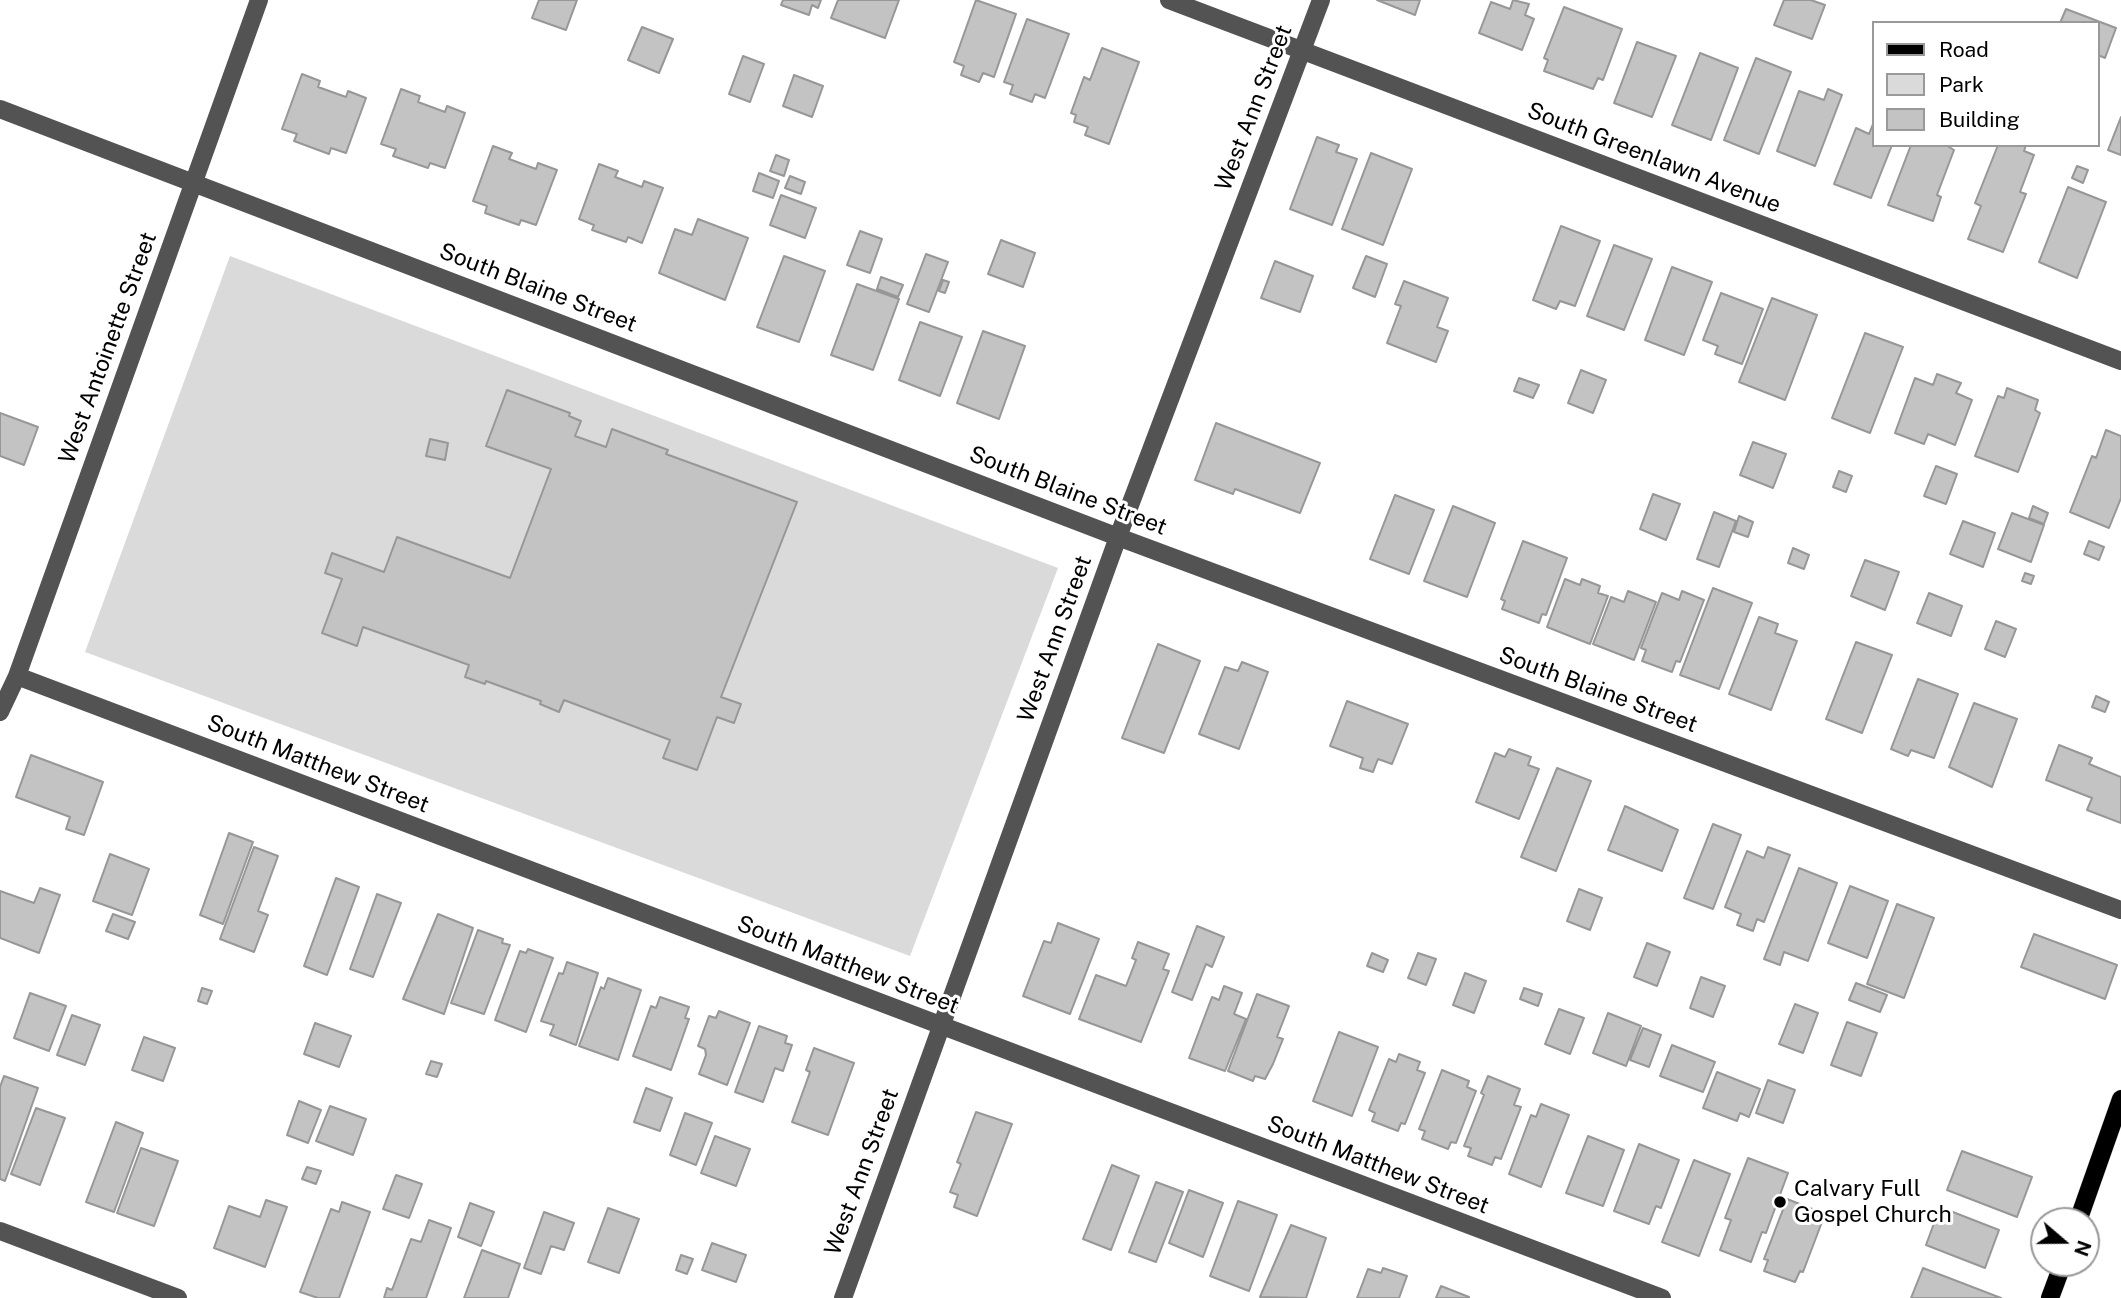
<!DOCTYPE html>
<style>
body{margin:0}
#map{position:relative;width:2121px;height:1298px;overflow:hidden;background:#fff;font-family:"Public Sans",sans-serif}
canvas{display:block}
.legend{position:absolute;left:1872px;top:21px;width:228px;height:126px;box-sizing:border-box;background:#fff;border:2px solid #999;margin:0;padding:9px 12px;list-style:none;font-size:21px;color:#000}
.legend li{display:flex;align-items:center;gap:14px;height:35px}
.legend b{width:35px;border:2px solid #999}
.north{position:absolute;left:2030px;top:1207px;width:70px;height:70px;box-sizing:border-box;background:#fff;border:2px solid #999;border-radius:50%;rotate:110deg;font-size:19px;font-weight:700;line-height:28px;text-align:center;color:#000}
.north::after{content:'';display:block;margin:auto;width:24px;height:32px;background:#000;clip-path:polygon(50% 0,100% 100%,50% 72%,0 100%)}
</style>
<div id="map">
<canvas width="2121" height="1298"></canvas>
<ul class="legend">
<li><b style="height:9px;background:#000"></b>Road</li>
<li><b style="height:19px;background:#dadada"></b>Park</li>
<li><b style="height:19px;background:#c3c3c3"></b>Building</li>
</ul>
<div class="north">N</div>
</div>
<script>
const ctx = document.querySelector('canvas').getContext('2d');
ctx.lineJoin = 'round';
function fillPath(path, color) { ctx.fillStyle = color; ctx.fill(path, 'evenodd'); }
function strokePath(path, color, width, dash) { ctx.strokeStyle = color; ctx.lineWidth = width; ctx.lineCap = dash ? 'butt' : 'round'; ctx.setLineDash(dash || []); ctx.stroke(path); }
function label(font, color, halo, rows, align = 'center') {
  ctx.font = font + ' "Public Sans",sans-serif'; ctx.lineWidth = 6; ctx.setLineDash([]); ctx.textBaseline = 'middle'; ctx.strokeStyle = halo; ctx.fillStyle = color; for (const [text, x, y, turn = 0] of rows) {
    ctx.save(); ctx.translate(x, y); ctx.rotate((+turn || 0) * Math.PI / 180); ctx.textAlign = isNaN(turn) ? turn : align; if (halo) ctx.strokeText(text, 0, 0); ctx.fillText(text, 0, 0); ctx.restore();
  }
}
fillPath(new Path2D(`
 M230,256L1058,568L910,956L85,652Z`), '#dadada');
const building = new Path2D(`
 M539,0H577L566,30L532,18Z
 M783,0H821L818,8L812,5L809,15L781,5Z
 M838,0H899L885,38L831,18Z
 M976,0L1016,14L994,77L983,73L979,82L961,75L964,66L954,62Z
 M1377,0H1420L1415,15Z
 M1513,0L1529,4L1525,15L1534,19L1522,50L1479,33L1491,2L1510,9Z
 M1784,0H1811L1825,5L1812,39L1774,25Z
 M1564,7L1622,29L1603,80L1598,78L1593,89L1544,71L1548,60L1544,58Z
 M2066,9L2116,28L2105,58L2098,55V23H2060Z
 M1027,19L1069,34L1045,98L1035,94L1032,102L1010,94L1013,85L1004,82Z
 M642,27L673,39L659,73L628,60Z
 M1637,42L1676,56L1652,117L1614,103Z
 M1102,48L1139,62L1109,144L1085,135L1088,127L1074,122L1076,115L1071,113L1084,77L1090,80Z
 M1700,53L1738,68L1711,140L1672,125Z
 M743,56L764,64L750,102L729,94Z
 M1756,58L1791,72L1759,154L1724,140Z
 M302,74L320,81L318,87L346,97L348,91L366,98L346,153L331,148L329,154L294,141L297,134L282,129Z
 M794,75L823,86L812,117L783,106Z
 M401,89L420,96L418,102L445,112L447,106L465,113L445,168L430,163L428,168L393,156L396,149L381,144Z
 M1828,89L1842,95L1815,166L1777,151L1799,91L1824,100Z
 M2121,117V155L2108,150Z
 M1873,124L1874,145H1892L1871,198L1834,184L1856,128L1869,134Z
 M1317,137L1339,145L1336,152L1357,159L1332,225L1290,209Z
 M1911,145H1946L1954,150L1937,195L1941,197L1933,221L1888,205Z
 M1998,145H2026L2024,151L2034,155L2020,192L2026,194L2003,252L1968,239L1981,206L1975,203Z
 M493,146L512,153L509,159L536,169L538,163L557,170L536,225L521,220L519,225L485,213L487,206L473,201Z
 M1371,153L1412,169L1383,245L1342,229Z
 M776,155L789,160L784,176L770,171Z
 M599,164L618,171L615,177L642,187L644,181L663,188L642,243L628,237L626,242L592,230L594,225L579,219Z
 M2077,166L2088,170L2083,183L2072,178Z
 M759,173L779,181L773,198L753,191Z
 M790,176L805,182L801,194L785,188Z
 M2068,187L2106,202L2077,278L2039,262Z
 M781,195L816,208L805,238L770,225Z
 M698,219L748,238L725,300L659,273L675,229L692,235Z
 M1561,226L1600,241L1575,306L1560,301L1556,309L1533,300Z
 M860,231L882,239L870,273L847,265Z
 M1001,240L1035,253L1023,287L988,274Z
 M1614,245L1652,259L1624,330L1587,316Z
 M926,254L948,262L929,312L907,304Z
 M784,256L825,271L799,342L757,327Z
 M1366,256L1387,264L1375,297L1353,288Z
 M1275,261L1313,276L1300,312L1261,298Z
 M1672,267L1712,282L1684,355L1645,340Z
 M881,277L903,285L898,297L877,289Z
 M943,280L949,282L945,293L939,291Z
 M1404,281L1448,298L1437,327L1448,331L1436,362L1387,343L1401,306L1395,304Z
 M857,284L899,299L873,370L831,355Z
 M1721,293L1763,309L1742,364L1715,354L1718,346L1703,340Z
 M1772,298L1817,315L1785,400L1739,382Z
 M920,322L962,337L940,396L899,380Z
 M983,331L1025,346L999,419L957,403Z
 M1865,333L1903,347L1870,433L1832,418Z
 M1581,370L1606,380L1593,413L1568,403Z
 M1937,374L1961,383L1956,393L1972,400L1955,445L1928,434L1924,444L1895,433L1915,378L1933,385Z
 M1519,378L1539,385L1533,398L1514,391Z
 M2007,388L2038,400L2035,410L2040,413L2018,472L1975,456L1998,396L2004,398Z
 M507,390L570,413L569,416L581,421L575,436L606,447L612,429L668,450L666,454L797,502L721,697L741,704L734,723L717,717L697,770L663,758L670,740L564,700L559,712L540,704L541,701L486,681L485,684L465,677L469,665L363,627L357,646L322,633L342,579L325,573L332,553L384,572L397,537L510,578L551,469L486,446Z
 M0,413L38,427L24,465L0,456Z
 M1216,423L1320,463L1300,513L1235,489L1233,494L1195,480Z
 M2106,430L2121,436V498L2109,528L2070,512L2092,456L2096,458Z
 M430,439L448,443L445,460L426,456Z
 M1753,442L1786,454L1773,488L1740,475Z
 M1936,466L1957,474L1946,504L1924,496Z
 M1839,471L1852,476L1846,492L1833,487Z
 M1653,494L1680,504L1666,540L1640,529Z
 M1395,495L1434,510L1409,574L1370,559Z
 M1453,506L1495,523L1467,597L1424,581Z
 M2033,506L2048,513L2044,524L2029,518Z
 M1714,512L1736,521L1719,567L1697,559Z
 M2012,513L2044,525L2031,562L1998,549Z
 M1739,516L1753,522L1748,537L1734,532Z
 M1963,521L1995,533L1983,567L1950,554Z
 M1523,541L1567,558L1546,615L1542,614L1539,623L1502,609L1505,601L1501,599Z
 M2089,541L2104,547L2099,560L2084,554Z
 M1793,548L1809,555L1804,569L1788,563Z
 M1865,560L1899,572L1885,610L1851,596Z
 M2025,573L2034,576L2031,584L2022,581Z
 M1565,579L1580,585L1582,579L1600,586L1598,593L1608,596L1590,644L1547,627Z
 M1713,588L1752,603L1719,689L1680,675Z
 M1628,591L1656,602L1634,660L1593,644L1611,597L1624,602Z
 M1682,591L1704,600L1680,662L1676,661L1672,672L1642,661L1646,650L1641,648L1662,593L1679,600Z
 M1929,593L1962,606L1951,636L1917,623Z
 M1759,617L1778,624L1775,633L1797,641L1771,710L1729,694Z
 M1996,621L2016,629L2005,657L1985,649Z
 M1856,642L1892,655L1862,733L1826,719Z
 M1158,644L1200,661L1164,753L1122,738Z
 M1242,662L1268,672L1239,749L1199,734L1225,667L1238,671Z
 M1918,679L1958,694L1934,758L1911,750L1908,756L1891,749Z
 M2096,696L2109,702L2105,712L2092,707Z
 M1347,701L1408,724L1392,764L1378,759L1373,772L1360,768L1363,758L1330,746Z
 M1974,703L2017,719L1992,787L1949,767Z
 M2059,745L2092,758L2089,764L2121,777V823L2087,810L2092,798L2046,780Z
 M1509,749L1531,757L1528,765L1539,769L1519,819L1476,802L1495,753L1505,757Z
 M31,755L103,782L84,835L66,829L70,817L16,797Z
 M1557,768L1591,781L1556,871L1521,857Z
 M1625,806L1678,830L1662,871L1608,850Z
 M1713,824L1741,835L1713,909L1684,898Z
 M229,833L253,842L223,924L200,915Z
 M254,847L278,856L258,911L268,915L254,952L220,939Z
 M1768,847L1790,855L1764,922L1757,919L1753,931L1737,925L1741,914L1725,907L1747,851L1764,858Z
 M110,854L149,869L132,915L93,901Z
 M1799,868L1837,883L1808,961L1784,952L1780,965L1764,959Z
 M336,878L359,887L327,975L304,966Z
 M1850,886L1888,901L1867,958L1828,943Z
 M40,888L60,895L39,953L0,938V891L34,903Z
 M1579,889L1602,898L1590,930L1567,921Z
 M377,894L401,903L373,977L350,969Z
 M1897,904L1934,918L1904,998L1867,984Z
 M113,914L135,922L128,939L106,931Z
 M438,914L473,928L444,1014L403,999Z
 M1058,923L1099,939L1070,1014L1023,996L1044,941L1051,943Z
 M1197,926L1224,937L1212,967L1206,964L1192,1000L1172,992Z
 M478,930L503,939L502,943L510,945L484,1014L451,1003Z
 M2034,934L2117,965L2105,999L2021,967Z
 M1138,942L1169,954L1163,969L1169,971L1141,1042L1079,1019L1096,975L1126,986L1136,960L1132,958Z
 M1647,943L1670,952L1657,986L1634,977Z
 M528,949L553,958L526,1032L495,1020L520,951L526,953Z
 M1372,953L1388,960L1383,972L1367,966Z
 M1418,953L1436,959L1426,985L1408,978Z
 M567,962L598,973L576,1045L550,1035L554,1025L541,1021L559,973L563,974Z
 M1465,973L1486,981L1474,1013L1453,1005Z
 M1701,977L1725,986L1713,1017L1690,1008Z
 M608,978L641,990L618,1060L579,1046L601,987L604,989Z
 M1856,983L1887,995L1880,1012L1849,1000Z
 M1224,986L1242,993L1234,1014L1246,1019L1225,1071L1189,1058L1212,997L1219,1000Z
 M202,988L212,991L207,1004L198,1001Z
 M1524,988L1542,994L1538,1006L1520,999Z
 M30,993L66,1006L49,1051L14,1038Z
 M1257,994L1289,1006L1277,1037L1283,1039L1273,1064L1265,1079L1255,1076L1253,1081L1228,1071Z
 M660,997L689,1007L685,1018L689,1019L671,1070L633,1056L651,1006L656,1008Z
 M1795,1004L1818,1013L1803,1053L1779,1044Z
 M1559,1009L1584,1018L1570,1054L1545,1044Z
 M719,1011L750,1023L727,1085L699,1074L706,1055L705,1049L698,1046L709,1016L716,1018Z
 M1608,1013L1641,1026L1626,1066L1593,1053Z
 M72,1015L100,1025L85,1065L57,1055Z
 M1847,1022L1877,1033L1861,1076L1831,1065Z
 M315,1023L351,1036L339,1067L304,1054Z
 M759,1026L787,1036L785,1043L792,1045L783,1071L775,1068L763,1102L735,1092Z
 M1643,1028L1661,1035L1649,1067L1630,1060Z
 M1339,1032L1378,1047L1352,1116L1313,1101Z
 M144,1037L175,1048L163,1081L132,1070Z
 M1672,1045L1715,1062L1703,1092L1660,1076Z
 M814,1048L854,1063L828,1135L792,1122L810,1072L806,1070Z
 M1399,1054L1420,1062L1417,1070L1425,1073L1405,1124L1401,1123L1398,1131L1372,1121L1375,1113L1369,1110L1389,1059L1396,1062Z
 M431,1061L442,1064L437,1077L426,1074Z
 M1442,1070L1469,1081L1467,1087L1476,1091L1456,1143L1451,1142L1448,1149L1422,1139L1425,1131L1419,1129Z
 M1717,1072L1760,1089L1749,1117L1740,1113L1737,1121L1703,1108Z
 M4,1076L38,1088L5,1181L0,1179V1087Z
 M1488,1076L1520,1089L1514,1105L1521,1107L1501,1159L1495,1157L1492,1165L1468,1156L1471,1148L1464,1146L1484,1095L1481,1093Z
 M1768,1080L1795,1090L1783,1123L1756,1113Z
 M646,1088L672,1098L660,1131L634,1122Z
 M299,1101L321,1110L308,1143L287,1135Z
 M1541,1104L1569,1115L1541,1187L1509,1174L1531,1115L1536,1117Z
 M330,1106L366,1119L353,1155L316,1141Z
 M36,1108L65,1118L40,1185L11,1174Z
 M976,1112L1012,1124L977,1216L954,1207L958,1195L950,1192L961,1164L957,1162Z
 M685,1113L712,1123L696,1165L670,1155Z
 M116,1122L143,1133L114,1212L86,1202Z
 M715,1136L750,1149L736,1186L701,1173Z
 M1588,1136L1624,1150L1603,1206L1566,1193Z
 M1639,1144L1679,1160L1661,1208L1656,1206L1649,1224L1614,1211Z
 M141,1148L178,1161L154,1226L117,1213Z
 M1962,1151L2032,1177L2017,1217L1947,1190Z
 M1748,1158L1788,1173L1766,1233L1762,1232L1751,1262L1720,1250L1731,1220L1725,1218Z
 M1694,1160L1730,1174L1699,1256L1662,1242Z
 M1112,1165L1139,1176L1111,1250L1083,1239Z
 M307,1167L321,1171L316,1184L302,1179Z
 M396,1175L422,1184L409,1218L383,1209Z
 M1156,1182L1183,1192L1156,1262L1129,1252Z
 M1189,1190L1223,1203L1203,1257L1169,1243Z
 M1787,1199L1825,1214L1803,1272L1800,1271L1795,1282L1764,1271L1768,1260L1764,1259Z
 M266,1200L287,1207L265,1267L214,1248L229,1206L260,1217Z
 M1238,1201L1277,1215L1249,1291L1210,1276Z
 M342,1202L370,1212L339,1298H318L300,1292L331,1209L339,1212Z
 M470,1203L494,1212L481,1246L458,1237Z
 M1940,1207L1999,1230L1985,1268L1926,1245Z
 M608,1208L639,1219L619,1273L588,1262Z
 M544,1212L574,1223L564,1250L551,1246L541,1274L524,1268Z
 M429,1220L451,1228L426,1298H384L387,1288L392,1290L411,1239L421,1242Z
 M1291,1225L1326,1238L1306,1298L1260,1297Z
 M712,1243L746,1255L736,1282L702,1270Z
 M482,1250L520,1264L508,1298H464Z
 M681,1255L693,1259L687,1274L676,1270Z
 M1383,1268L1407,1276L1399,1298H1357L1368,1269L1381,1273Z
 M1923,1268L2001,1298H1911Z
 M1441,1286L1469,1297V1298H1436Z`);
fillPath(building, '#c3c3c3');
strokePath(building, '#979797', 2);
const major = new Path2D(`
 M2078,1221L2121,1099
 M2050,1298L2063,1263`);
strokePath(major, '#dbdbdb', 19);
strokePath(new Path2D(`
 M1169,0L2121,361
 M0,109L1118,537L2121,910
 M17,676L1662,1298
 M0,712L17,676L259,0
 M0,1231L178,1298
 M843,1298L1118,537L1321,0`), '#535353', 18);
strokePath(major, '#000', 18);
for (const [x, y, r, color] of [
 [1780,1202,7,"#000"]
]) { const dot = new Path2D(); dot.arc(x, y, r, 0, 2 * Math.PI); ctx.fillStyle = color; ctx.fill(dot); strokePath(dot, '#fff', 2.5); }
label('23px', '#000', '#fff', [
 ["West Ann Street",1254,108,-69],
 ["South Greenlawn Avenue",1654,158,21],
 ["South Blaine Street",538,288,21],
 ["West Antoinette Street",108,348,-70],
 ["South Blaine Street",1068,491,21],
 ["West Ann Street",1055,639,-70],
 ["South Blaine Street",1598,690,20],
 ["South Matthew Street",318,764,21],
 ["South Matthew Street",848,965,21],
 ["South Matthew Street",1378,1165,21],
 ["West Ann Street",862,1172,-70]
]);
label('23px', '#000', '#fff', [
 ["Calvary Full",1794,1189],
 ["Gospel Church",1794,1215]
], 'left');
</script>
